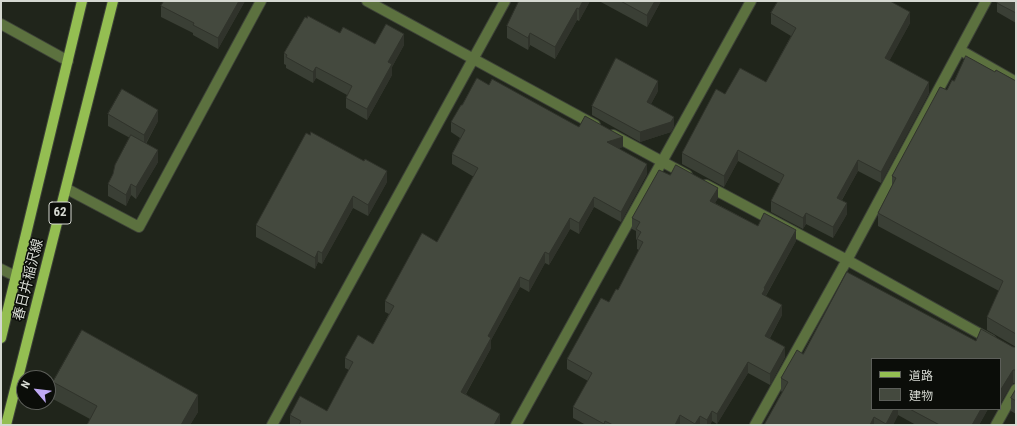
<!DOCTYPE html>
<meta charset="utf-8">
<style>
body{margin:0}
#map{position:relative;width:1017px;height:426px;overflow:hidden;background:#20251b;font-family:"Roboto Condensed","Noto Sans JP",sans-serif}
canvas{display:block}
.frame{position:absolute;inset:0;border:2px solid #d5d8d1;pointer-events:none}
.legend{position:absolute;left:871px;top:358px;width:130px;height:52px;box-sizing:border-box;background:#0b0d09;border:1px solid #5c5e59;margin:0;padding:5px 7px;list-style:none;font-size:12px;color:#d5d8d1}
.legend li{display:flex;align-items:center;gap:8px;height:20px}
.legend b{width:20px;border:1px solid #5c5e59}
.north{position:absolute;left:16px;top:370px;width:40px;height:40px;box-sizing:border-box;background:#0b0d09;border:1px solid #5c5e59;border-radius:50%;rotate:298deg;font-size:11px;font-weight:700;line-height:16px;text-align:center;color:#d5d8d1}
.north::after{content:'';display:block;margin:auto;width:14px;height:18px;background:#bfa9f4;clip-path:polygon(50% 0,100% 100%,50% 72%,0 100%)}
</style>
<div id="map">
<canvas width="1017" height="426"></canvas>
<div class="frame"></div>
<ul class="legend">
<li><b style="height:5px;background:#94be52"></b>道路</li>
<li><b style="height:11px;background:#44493e"></b>建物</li>
</ul>
<div class="north">N</div>
</div>
<script>
const ctx = document.querySelector('canvas').getContext('2d');
ctx.lineJoin = 'round';
function strokePath(path, color, width, dash) { ctx.strokeStyle = color; ctx.lineWidth = width; ctx.lineCap = dash ? 'butt' : 'round'; ctx.setLineDash(dash || []); ctx.stroke(path); }
function fillPath(path, color) { ctx.fillStyle = color; ctx.fill(path, 'evenodd'); }
function label(font, color, halo, rows, align = 'center') {
  ctx.font = font + ' "Roboto Condensed","Noto Sans JP",sans-serif'; ctx.lineWidth = 3; ctx.setLineDash([]); ctx.textBaseline = 'middle'; ctx.strokeStyle = halo; ctx.fillStyle = color; for (const [text, x, y, turn = 0] of rows) {
    ctx.save(); ctx.translate(x, y); ctx.rotate((+turn || 0) * Math.PI / 180); ctx.textAlign = isNaN(turn) ? turn : align; if (halo) ctx.strokeText(text, 0, 0); ctx.fillText(text, 0, 0); ctx.restore();
  }
}
const minor = new Path2D(`
 M367,1L595,125
 M1,24L68,61
 M960,50L1016,82
 M613,135L687,175
 M706,185L847,260L991,340
 M67,189L139,227L261,1
 M1,269L17,277
 M272,425L505,1
 M516,425L751,1
 M755,425L847,260L986,1
 M996,425L1016,389`);
const major = new Path2D(`
 M1,338L82,1
 M6,425L113,1`);
strokePath(minor, '#3d4238', 12);
strokePath(major, '#3d4238', 12);
strokePath(minor, '#5c713f', 10);
strokePath(major, '#94be52', 10);
fillPath(new Path2D(`
 M164,1H245L218,49L193,35V33L161,17V6Z
 M519,1H590L579,21L577,20L555,59L530,45L528,50L507,38V26Z
 M599,1H661L647,27Z
 M1016,1V23L997,12V3Z
 M771,13L910,23L889,61L929,93L881,183L858,171L842,200L847,214L833,238L806,224L803,229L771,212V201L780,184L738,161L724,187L682,164V153L725,94L766,82L791,36L771,24Z
 M340,33L375,44L404,45L392,67V75L367,120L346,108V98L347,95L316,78L313,83L286,68V65L284,64V53Z
 M995,72L1016,81V383H1013L1011,386L1000,359L872,409H988L979,425H916L898,415L893,425H764L782,392L781,391V378L803,354L976,341L1013,347H1016L987,330V317L999,291L878,226V213L892,186V176L947,90L954,81Z
 M489,85L579,127L623,147L619,148L647,174L621,222L594,207L579,234L570,229L549,265L545,263L529,292L520,287L491,340V348L466,394L500,424V425H290V415L327,411L349,370L345,368V358L373,344L389,314L385,312V301L437,242L474,177L452,164V154L460,138L451,132V122L462,105Z
 M658,91L651,104L674,126L671,132L640,142L592,115V106Z
 M108,114L158,121L146,144L158,162L136,199L131,195L126,206L108,196V184L113,174L130,138L108,126Z
 M387,182L368,216L353,208L322,264L318,262L315,269L256,237V225Z
 M718,198L715,203L758,226L796,241L766,296L782,315L770,338L785,357L770,385L748,373L717,424L712,421L710,425H586L573,418V407L588,381L567,369V359L618,290L639,250L637,249V240L636,239V231L632,229V218Z
 M53,382L198,412L190,425H87L90,419L53,399Z
 M1016,389V414L1011,411V398Z`), '#3a3f35');
fillPath(new Path2D(`
 M239,1H245L218,49V38Z
 M583,1H590L579,21V9Z
 M655,1H661L647,27V15Z
 M577,8V20L555,59V47Z
 M910,12V23L885,69V58Z
 M530,33V45L528,50V38Z
 M404,34V45L392,67V75L367,120V109L388,62Z
 M316,67V78L313,83V72Z
 M658,81V91L647,111V102Z
 M929,82V93L881,183V172Z
 M158,110V121L144,146V135Z
 M674,117V126L671,132L640,142V132Z
 M623,137V147L607,152V142Z
 M158,150V162L136,199V187Z
 M738,150V161L724,187V176Z
 M858,160V171L837,208V198Z
 M647,164V174L621,222V212Z
 M387,171V182L368,216V205Z
 M131,184V195L126,206V195Z
 M718,188V198L710,211V201Z
 M353,196V208L322,264V253Z
 M594,197V207L579,234V223Z
 M847,203V214L833,238V227Z
 M806,213V224L803,229V218Z
 M570,218V229L549,265V254Z
 M796,230V241L765,297L762,294L764,288Z
 M318,251V262L315,269V258Z
 M545,252V263L529,292V281Z
 M520,277V287L491,340V348L461,402V392L488,336Z
 M782,305V315L765,346V336Z
 M785,347V357L770,385V374Z
 M748,362V373L717,424V414Z
 M1013,370V383L1011,386L1000,404V391L1011,373Z
 M198,395V412L190,425H181Z
 M894,409H898V415L893,425H886Z
 M981,409H988L979,425H972Z
 M712,411V421L710,425H707V420Z
 M500,414V425H494Z
 M680,415V425H675Z
 M700,416V425H695V424Z
 M874,417V425H870Z`), '#30332b');
const building = new Path2D(`
 M164,1H239L218,38L193,25L194,23L161,6Z
 M519,1H583L579,9L577,8L555,47L530,33L528,38L507,26Z
 M621,1H655L647,15Z
 M778,1H890L910,12L885,58L929,82L881,172L858,160L837,198L847,203L833,227L806,213L803,218L771,201L784,175L738,150L724,176L682,153L716,89L725,94L740,68L766,82L796,28L771,13Z
 M998,1H1016V13L997,3Z
 M308,16L340,33L343,27L375,44L386,24L404,34L388,62L392,64L367,109L346,98L352,86L316,67L313,72L286,57L287,55L284,53L305,17L307,18Z
 M966,56L995,72L996,70L1016,81V334L987,317L1003,281L878,213L896,178L892,176L940,87L947,90L952,80L954,81Z
 M616,58L658,81L647,102L674,117L671,122L640,132L592,106Z
 M477,78L489,85L492,79L579,127L585,116L623,137L607,142L647,164L621,212L594,197L579,223L570,218L549,254L545,252L529,281L520,277L488,336L491,338L461,392L500,414L494,425H299L301,421L290,415L300,396L327,411L353,362L345,358L358,335L373,344L394,306L385,301L422,233L437,242L478,168L452,154L465,130L451,122L461,105H462Z
 M122,89L158,110L144,135L108,114Z
 M311,132L364,161L365,159L387,171L368,205L353,196L322,253L318,251L315,258L256,225L306,133L310,135Z
 M131,135L158,150L136,187L131,184L126,195L108,184L113,174L115,165Z
 M676,165L718,188L710,201L758,226L764,213L796,230L764,288L765,289L762,294L782,305L765,336L785,347L770,374L748,362L717,414L712,411L707,420L700,416L695,424L680,415L675,425H613L605,421L604,424L573,407L592,373L567,359L601,298L609,302L616,289L618,290L643,242L637,239L641,232L636,229L640,222L632,218L659,170L670,175Z
 M847,272L976,341L981,329L1013,347H1016V370H1013L1011,373L1000,391V359H872V409H894L886,424L874,417L870,425H764L788,382L781,378L797,350L803,354Z
 M82,330L198,395L181,425H87L97,406L53,382Z
 M1016,389V401L1011,398Z
 M910,409H981L972,425H940Z`);
fillPath(building, '#44493e');
strokePath(building, '#30332b', 1);
for (const [x, y, w] of [
 [60,213,22]
]) { const box = new Path2D(); box.roundRect(x - w / 2, y - 11, w, 22, 3); ctx.fillStyle = '#0b0d09'; ctx.fill(box); strokePath(box, '#d5d8d1', 1); }
label('bold 13px', '#d5d8d1', null, [
 ["62",60,213]
]);
label('14px', '#d5d8d1', '#0b0d09', [
 ["春日井稲沢線",29,280,-76]
]);
</script>
